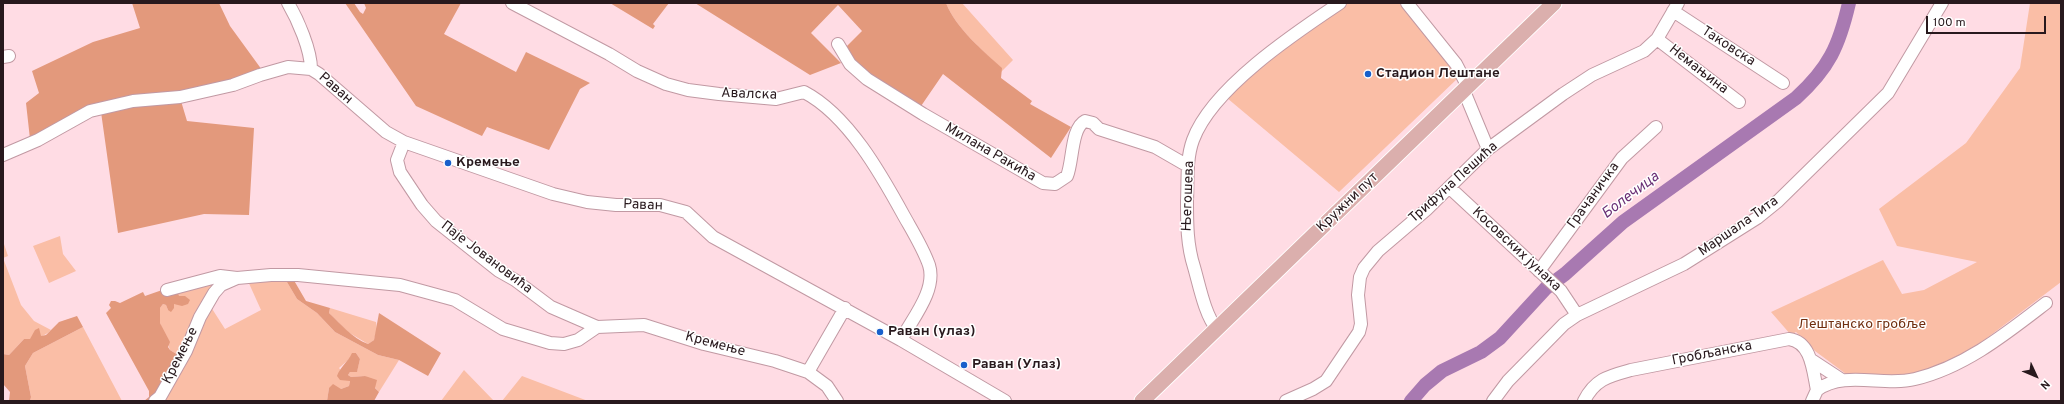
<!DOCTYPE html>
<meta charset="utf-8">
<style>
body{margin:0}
#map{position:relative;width:2064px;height:404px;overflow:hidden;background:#ffdce4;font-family:Overpass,sans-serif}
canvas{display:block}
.frame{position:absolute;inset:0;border:4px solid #28191d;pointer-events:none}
.north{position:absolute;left:2016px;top:356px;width:40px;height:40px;-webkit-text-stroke:3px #fff;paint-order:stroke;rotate:134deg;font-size:11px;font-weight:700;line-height:16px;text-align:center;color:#28191d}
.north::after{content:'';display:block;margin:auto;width:14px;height:18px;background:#28191d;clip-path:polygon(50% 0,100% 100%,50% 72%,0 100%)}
.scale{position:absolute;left:1926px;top:16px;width:120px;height:18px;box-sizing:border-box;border:2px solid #28191d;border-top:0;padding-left:5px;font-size:12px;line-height:14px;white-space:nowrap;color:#28191d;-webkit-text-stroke:3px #fff;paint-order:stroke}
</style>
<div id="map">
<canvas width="2064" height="404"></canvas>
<div class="frame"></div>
<div class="north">N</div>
<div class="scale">100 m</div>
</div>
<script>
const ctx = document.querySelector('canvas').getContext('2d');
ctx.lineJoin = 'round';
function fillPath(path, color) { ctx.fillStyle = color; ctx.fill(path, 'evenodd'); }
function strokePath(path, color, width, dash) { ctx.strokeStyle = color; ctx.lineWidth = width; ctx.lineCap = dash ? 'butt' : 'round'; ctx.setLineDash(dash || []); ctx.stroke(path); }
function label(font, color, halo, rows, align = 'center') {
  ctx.font = font + ' Overpass,sans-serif'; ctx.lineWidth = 3; ctx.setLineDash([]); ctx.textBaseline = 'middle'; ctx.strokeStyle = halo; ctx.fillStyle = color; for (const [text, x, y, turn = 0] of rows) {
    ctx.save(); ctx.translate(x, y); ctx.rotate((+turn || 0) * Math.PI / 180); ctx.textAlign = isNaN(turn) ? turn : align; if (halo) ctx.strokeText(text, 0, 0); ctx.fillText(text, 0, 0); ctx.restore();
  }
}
fillPath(new Path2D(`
 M946,3H962L1013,60L1001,72V68C982,50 956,28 946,3Z
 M1348,3H1399L1450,62L1457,79L1339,192L1227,98L1271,56L1342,6Z
 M2030,3H2061V282L1983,341L1961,354L1915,376L1865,378L1846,374L1815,351L1796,332L1791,335L1771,312L1883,260L1902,294L1924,290L1977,262L1897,246L1879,209L1966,143L2020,68Z
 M60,236L63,254L76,271L49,283L33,246Z
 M3,241L8,256L3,258L21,305L34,321L51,330C44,337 34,340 24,339L9,355L3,354Z
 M221,277L181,357L170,350L160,323V308L163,304L166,305L168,310C173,305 180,301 178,293Z
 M284,277L297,299L317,313L335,332L378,355L399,360L379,392L365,376L351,377L348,375L350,372L357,371L360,359L356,353L339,368L350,381L349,386L341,389L329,388L327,401H157L209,304L225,329L261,310L247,279Z
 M330,308L376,322L377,329L374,340L368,344L348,332L329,313Z
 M83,327L122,401H30L31,397L25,366L33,353Z
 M464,370L494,401H441Z
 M522,376L588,401H502Z`), '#fabea6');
fillPath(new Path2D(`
 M132,3H219L230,26L262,70L228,83L180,93L133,98L30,139L26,103L39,93L32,71L93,42L140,28Z
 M345,3H354L360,12L363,14L366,8L364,3H461L444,34L516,72L526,52L590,83L580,89L549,150L487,127L482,136L416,106Z
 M610,3H669L653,24L655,26L653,29Z
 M695,3H946C956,28 982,50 1002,68L1001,78L1032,101L1030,104L1071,127L1051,158L943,74L919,109L869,77L843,50L862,31L838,5L811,33L841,63L810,75Z
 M181,101L187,121L254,128L249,215L204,214L118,233L101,112L133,105Z
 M284,277H292L306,301L330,308L329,313C341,324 352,338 368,344L374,340L379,313L441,353L428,376L399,360L378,355L335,332L317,313L297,299Z
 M165,289L178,293L179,296H185L190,300L188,304L182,306L174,304V308L171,312L168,310L166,305L163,304L160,308V323L170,342L168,347L170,350L181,357L153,401H144L149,397V391L106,313L111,308L109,305L111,301H115L120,303L143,292L145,296Z
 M77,316L83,327L33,353L25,366L31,397L30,401H9L10,392L3,384V354L9,355L24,339H30L35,330L39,328L41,336L46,335L59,322Z
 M352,353H356L360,359L357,372H350L348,375L351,377L365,376L377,380L375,388L379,392L374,401H327L329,388L333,384L341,389L349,386L350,381L340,380L337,376C340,367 348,362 352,353Z`), '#e3997c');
strokePath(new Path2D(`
 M1411,401L1425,385L1442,371L1481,352L1500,338L1546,288L1565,274L1623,222L1796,98C1829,68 1839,46 1849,3`), '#a879b1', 14);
const minor = new Path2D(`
 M288,3C298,20 311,50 311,69
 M512,3L609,54L637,71L666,84L688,90L719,94L776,99L804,92C848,115 881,174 904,216C913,232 923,248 929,265C937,290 912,319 901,340
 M1407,3L1456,64L1468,87
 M1673,11L1783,83
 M1657,39L1739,102
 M838,44L850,64L867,79L923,114L1043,183L1055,184L1067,176C1073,162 1071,128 1085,121L1093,123L1099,129L1155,147L1188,166
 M3,57L9,56
 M1464,91L1488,149
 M404,142L397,160L400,172L422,205L436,221L499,271L515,280L551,307L597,327
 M3,155L38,140L90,111L133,101L180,97L233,85L260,75L288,67L311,69L319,74L386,132L404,142L553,194L587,202L616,205H660L686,212L713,237L901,340L1005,401
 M1450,188L1561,291L1577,315
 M1539,271L1622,158L1656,127
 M167,290L220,276L237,278
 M1217,329C1205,316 1199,284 1194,267C1187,245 1187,224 1187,201C1188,181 1186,159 1193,140C1212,88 1295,33 1340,3
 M1810,359L1842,380
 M808,372L845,308
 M155,401L160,397L186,351L200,317L214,293L221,285L237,278L271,275H298L400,285L455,300L503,329L550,343L564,344L578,340L597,327L644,325L704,344L775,361L808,372L827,386L837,401
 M1286,401L1313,389L1326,381L1359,332L1361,324L1358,295L1360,277L1364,268L1378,251L1426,210L1488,149L1563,94L1592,75L1644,51L1657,39L1678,3
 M1493,401L1508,381L1564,324L1577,315L1684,264L1757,218L1778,201L1888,93L1942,3
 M1584,401C1595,379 1609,376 1631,370L1789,339C1812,342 1813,372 1817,390
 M1812,401L1817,390C1845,370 1883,387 1915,379C1965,367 2007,333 2046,303`);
const major = new Path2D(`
 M1142,401L1554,3`);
strokePath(minor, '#c199a3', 14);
strokePath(major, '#fff', 17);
strokePath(minor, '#fff', 12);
strokePath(major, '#dbafad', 15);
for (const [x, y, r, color] of [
 [1368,74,4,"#1860cb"],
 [448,163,4,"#1860cb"],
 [880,332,4,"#1860cb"],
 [964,365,4,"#1860cb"]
]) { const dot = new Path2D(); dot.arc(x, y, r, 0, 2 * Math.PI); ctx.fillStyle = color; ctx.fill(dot); strokePath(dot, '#fff', 1.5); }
label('14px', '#28191d', '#fff', [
 ["Таковска",1728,47,33],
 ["Немањина",1698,70,38],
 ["Раван",335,89,41],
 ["Авалска",749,95,2],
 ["Милана Ракића",990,153,30],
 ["Трифуна Пешића",1454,183,-42],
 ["Његошева",1189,196,-88],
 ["Грачаничка",1594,196,-54],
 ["Кружни пут",1348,203,-44],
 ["Раван",643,206,2],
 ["Маршала Тита",1739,227,-35],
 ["Косовских јунака",1516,250,43],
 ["Паје Јовановића",486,258,37],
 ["Кремење",715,345,15],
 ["Гробљанска",1712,354,-11],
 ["Кремење",181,356,-63]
]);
label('bold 14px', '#28191d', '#fff', [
 ["Стадион Лештане",1376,74],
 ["Кремење",456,163],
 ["Раван (улаз)",888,332],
 ["Раван (Улаз)",972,365]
], 'left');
label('14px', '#702e0f', '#fff', [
 ["Лештанско гробље",1862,325]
]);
label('italic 15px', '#6a3076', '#fff', [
 ["Болечица",1631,196,-37]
]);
</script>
